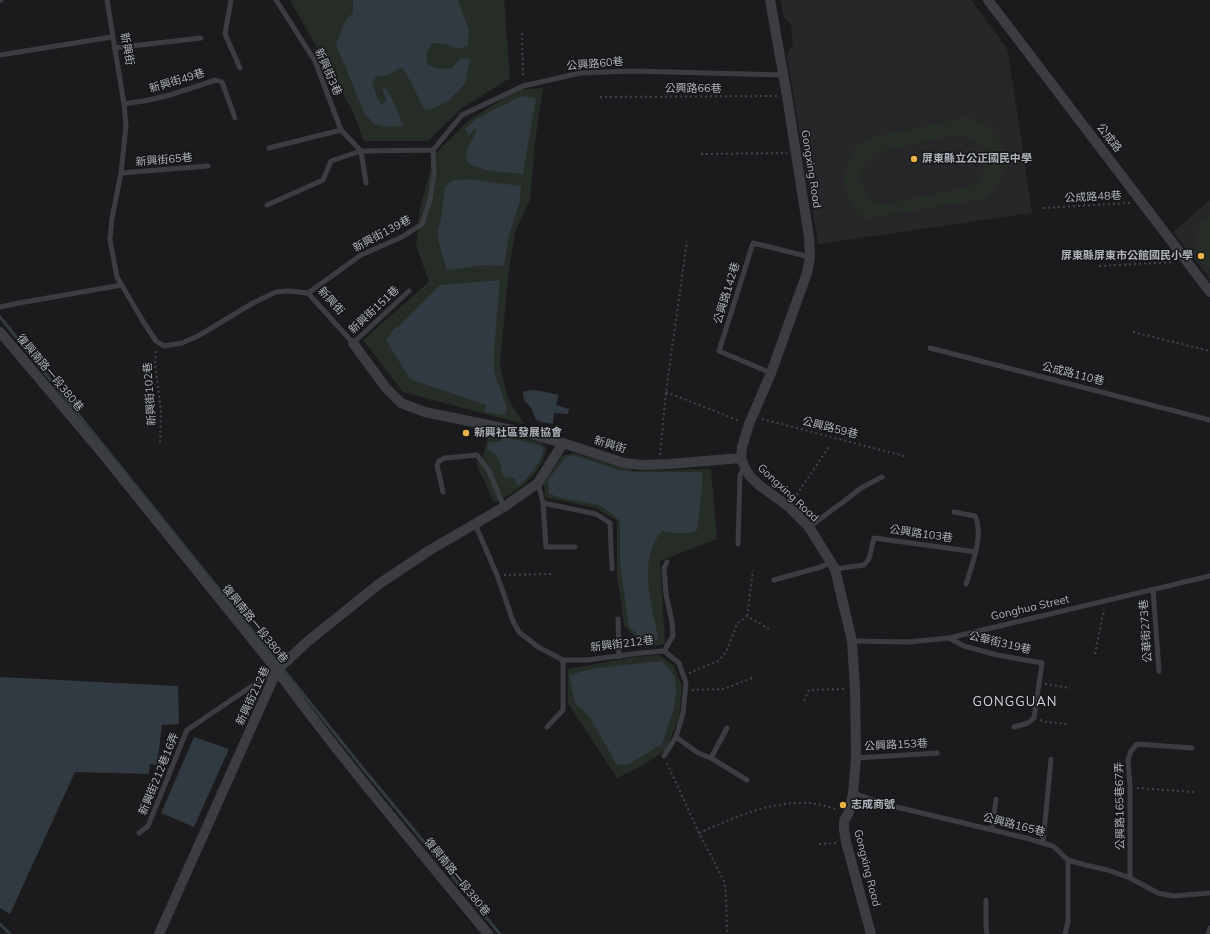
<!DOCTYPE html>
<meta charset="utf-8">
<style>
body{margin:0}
canvas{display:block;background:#1b1b1d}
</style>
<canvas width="1210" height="934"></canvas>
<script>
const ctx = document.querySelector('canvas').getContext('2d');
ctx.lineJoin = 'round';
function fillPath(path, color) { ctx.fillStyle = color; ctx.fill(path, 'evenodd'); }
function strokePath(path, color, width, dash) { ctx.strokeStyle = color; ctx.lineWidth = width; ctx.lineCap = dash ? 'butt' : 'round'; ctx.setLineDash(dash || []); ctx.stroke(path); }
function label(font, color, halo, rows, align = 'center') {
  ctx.font = font + ' Mulish,"Noto Sans TC",sans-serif'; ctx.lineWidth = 3; ctx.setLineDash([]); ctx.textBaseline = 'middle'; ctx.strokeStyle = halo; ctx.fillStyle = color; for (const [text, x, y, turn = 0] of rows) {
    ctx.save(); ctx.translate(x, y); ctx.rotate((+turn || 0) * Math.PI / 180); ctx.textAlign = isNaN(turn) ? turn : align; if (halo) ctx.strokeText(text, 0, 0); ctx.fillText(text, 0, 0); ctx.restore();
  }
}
fillPath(new Path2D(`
 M780,0H971L1007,49L1016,104L1032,213L818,244L787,57L793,43L791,25L784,17Z
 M1210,200V279L1173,232Z`), '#27272a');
fillPath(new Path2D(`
 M290,0H504L510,78L462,108L428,141H364L353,112Z
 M543,88L535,142L530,200L515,232L508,277L500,365L508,399L524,424L403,392L363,340L429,282L416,245L420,208L435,154L469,120L517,90Z
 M967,117C974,120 984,122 989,127C992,129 994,132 995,134C1014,157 1004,178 987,198L865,219L854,209L848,196L844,182L848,162L855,148L868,138ZM961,134C988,144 992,157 978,182L968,187L882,205L872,200L861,183L862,172L865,164L875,153Z
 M1210,216V270L1204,267L1197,241L1199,225Z
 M489,431L540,442L547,449C539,478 519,490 494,503L476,463L483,457Z
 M573,453L635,471L711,469L717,539L660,561L665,644L644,647L624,625L617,575V521L596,508L545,497L544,483L562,456Z
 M659,655L674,666L682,686L679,716L667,749L642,766L617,778L568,703V669L635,657Z`), '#252d26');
fillPath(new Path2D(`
 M353,0H458L469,31L468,46L457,49L447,44L433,43C426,48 425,57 428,65L439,69L452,68L460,59L470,58L465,84L449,100L430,110L423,108L412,84L403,69L400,68L389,75L376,77L372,83L378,100L381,104L385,103L386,99L382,90L384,86C393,98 398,112 403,126L383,127L374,124L364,113L345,66L336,45L346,19L353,13Z
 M522,96L536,98L523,174C507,172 480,172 467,162L466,151L477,130L475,128L469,136L465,129L476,119Z
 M467,179L521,186L520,201L509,235L504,266L481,265L459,269L447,270L438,240V231L441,220L445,187L453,180Z
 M500,280L494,351V372L507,408L505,415L484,412L486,405L410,379L386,340L394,329L399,326L440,285Z
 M531,390L540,391L559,395L556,405L569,409L568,414L554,413L553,424L541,422L536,420C533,413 531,404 524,401L523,392Z
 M502,437L536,444L543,447C547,457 526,480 518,486L514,478L505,477L502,474C502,464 497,452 487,450L489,442H501Z
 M573,455L616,469L633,472H702V490L697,530C687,535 673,533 662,531C637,558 652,606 658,638L654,642H645L629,627L620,564V526L619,520L600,505L566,499L549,494L548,480L566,457Z
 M661,661L669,668L675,678L676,693L673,712L662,744L629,764L617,765L589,716L575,703L569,675L597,668Z
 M0,677L178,686L179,724L162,725L157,765L150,764L149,774L75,772L10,914L0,908Z
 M194,737L229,749L194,827L161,813Z`), '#313a41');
strokePath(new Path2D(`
 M0,317L365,771L500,934
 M0,924L10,934`), '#313a41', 3);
strokePath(new Path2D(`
 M522,33L523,78
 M600,97L778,96
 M701,154L787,153
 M1043,208L1130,203
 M1099,266L1174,262
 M1133,332L1210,351
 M156,351L155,363L161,411L160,445
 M666,392L740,421
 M762,419L904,456
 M660,455L666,392L687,241
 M794,499L830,445
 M504,575L552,574
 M747,616L753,571
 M1095,654L1104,609
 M689,673L718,661L726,652L737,624L747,616L769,629
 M1045,684L1070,688
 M692,690L724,689L752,678
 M804,701L809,690L845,689
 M1040,720L1046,722L1067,724
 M667,763L699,833L724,881L726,893L727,934
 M1137,788L1194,792
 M699,833C733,818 770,801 808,803C818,803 829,807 838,810
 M819,844L837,843`), '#424449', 2, [2, 3]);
strokePath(new Path2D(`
 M0,0H1
 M107,0L124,104L126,126L121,173L112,218L110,240L117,277L144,323L156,341L164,346L182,343L198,336L253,303L276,292L289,291L308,293L353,343L409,291
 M231,0L225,34L240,68
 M276,0L315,61L341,130L361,151L366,183
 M114,48L201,38
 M0,55L112,37
 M124,104L149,100L170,95L216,80L222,82L235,118
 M269,148L341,130
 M433,150L462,115L523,86L580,73L631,71L783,75
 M121,173L208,166
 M267,205L323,180L331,161L361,151L433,150
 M308,293L361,255L402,237L422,224L430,200L434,173L433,150
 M0,307L19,303L122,285
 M930,348L1210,420
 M771,373L719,351L753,243L810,257
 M538,483L543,503L596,514L610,523L612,569
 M443,492L437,466L439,461L445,458L477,455L489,471L504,507
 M543,503L546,547H575
 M954,512L975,516C984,535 972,565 966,584
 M475,524L497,575L513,621L519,632L538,647L563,660H587L640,653L664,651L679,663L686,683L683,713L676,737L664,756
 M809,527L843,502L861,488L882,477
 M738,544L740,475L745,468
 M835,569L864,565L869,559L874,538L976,552
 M774,580L821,567L831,562
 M1153,589L1159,671
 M618,619L619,657
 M949,638L964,646L997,655L1042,663L1034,718L1028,723L1014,727
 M852,641L908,642L949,638L1210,576
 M664,651L673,636L672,622L666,594L664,568L667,562
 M547,727L563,710V660
 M676,737L698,753L711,758L747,780
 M711,758L727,728
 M856,758L937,753
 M853,793L888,805L1026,838L1053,846L1068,860L1085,865L1108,870L1130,878L1158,893L1173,896L1210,893
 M992,830L996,799
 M139,833L148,826L187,730L274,671
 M1043,843L1051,759
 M1130,878V787L1128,760L1131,751L1137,744L1192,748
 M986,900V926L987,934
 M1065,934L1068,922V860
 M1208,934L1210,928`), '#3c3d42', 5);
strokePath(new Path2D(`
 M770,0L787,96L809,237L810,257L807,273L771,373L749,424L742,447L741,458L745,468L749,475L759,485L789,507L809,527L835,569L852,641L855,689L856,758L853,793L849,812L844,821V829L846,842L871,934
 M988,0L1210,292
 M0,332L103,454L277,670C343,761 417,847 488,934
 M353,343L386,388L401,403L425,412L527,433L563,443L624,463L642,465L669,464L741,458
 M159,934L277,670L307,642L379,584L430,550L504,507L538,483L563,443`), '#3c3d42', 10);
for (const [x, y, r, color] of [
 [914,159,4,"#e9b147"],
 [1201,256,4,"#e9b147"],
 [466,433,4,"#e9b147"],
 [843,805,4,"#e9b147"]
]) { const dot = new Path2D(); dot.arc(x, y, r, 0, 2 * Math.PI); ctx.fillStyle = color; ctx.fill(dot); strokePath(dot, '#161618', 1.5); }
label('11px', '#aeb3bc', '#161618', [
 ["新興街",127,49,80],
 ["公興路60巷",595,64,-5],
 ["新興街3巷",328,72,66],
 ["新興街49巷",177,81,-17],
 ["公興路66巷",693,89],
 ["公成路",1109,138,52],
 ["新興街65巷",164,160,-5],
 ["Gongxing Road",811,169,81],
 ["公成路48巷",1093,197,-3],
 ["新興街139巷",382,234,-28],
 ["公興路142巷",727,293,-73],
 ["新興街",331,301,48],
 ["新興街151巷",374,310,-43],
 ["復興南路一段380巷",50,373,50],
 ["公成路110巷",1073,374,14],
 ["新興街102巷",150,394,-94],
 ["公興路59巷",830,428,14],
 ["新興街",610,445,17],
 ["Gongxing Road",788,493,43],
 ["公興路103巷",921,534,8],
 ["Gonghua Street",1030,608,-13],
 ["復興南路一段380巷",255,624,51],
 ["公華街273巷",1146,631,-94],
 ["公華街319巷",1000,643,13],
 ["新興街212巷",622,644,-7],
 ["新興街212巷",253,696,-65],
 ["公興路153巷",896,745,-3],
 ["新興街212巷16弄",159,774,-68],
 ["公興路165巷67弄",1120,806,-91],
 ["公興路165巷",1014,825,14],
 ["Gongxing Road",867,868,76],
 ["復興南路一段380巷",457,877,51]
]);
label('bold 11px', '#aeb3bc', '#161618', [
 ["屏東縣立公正國民中學",922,159],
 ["屏東縣屏東市公館國民小學",1193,256,"right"],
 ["新興社區發展協會",474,433],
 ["志成商號",851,805]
], 'left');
ctx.letterSpacing = '1px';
label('13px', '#cfd2d8', '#161618', [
 ["GONGGUAN",1015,702]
]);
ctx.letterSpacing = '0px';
</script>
